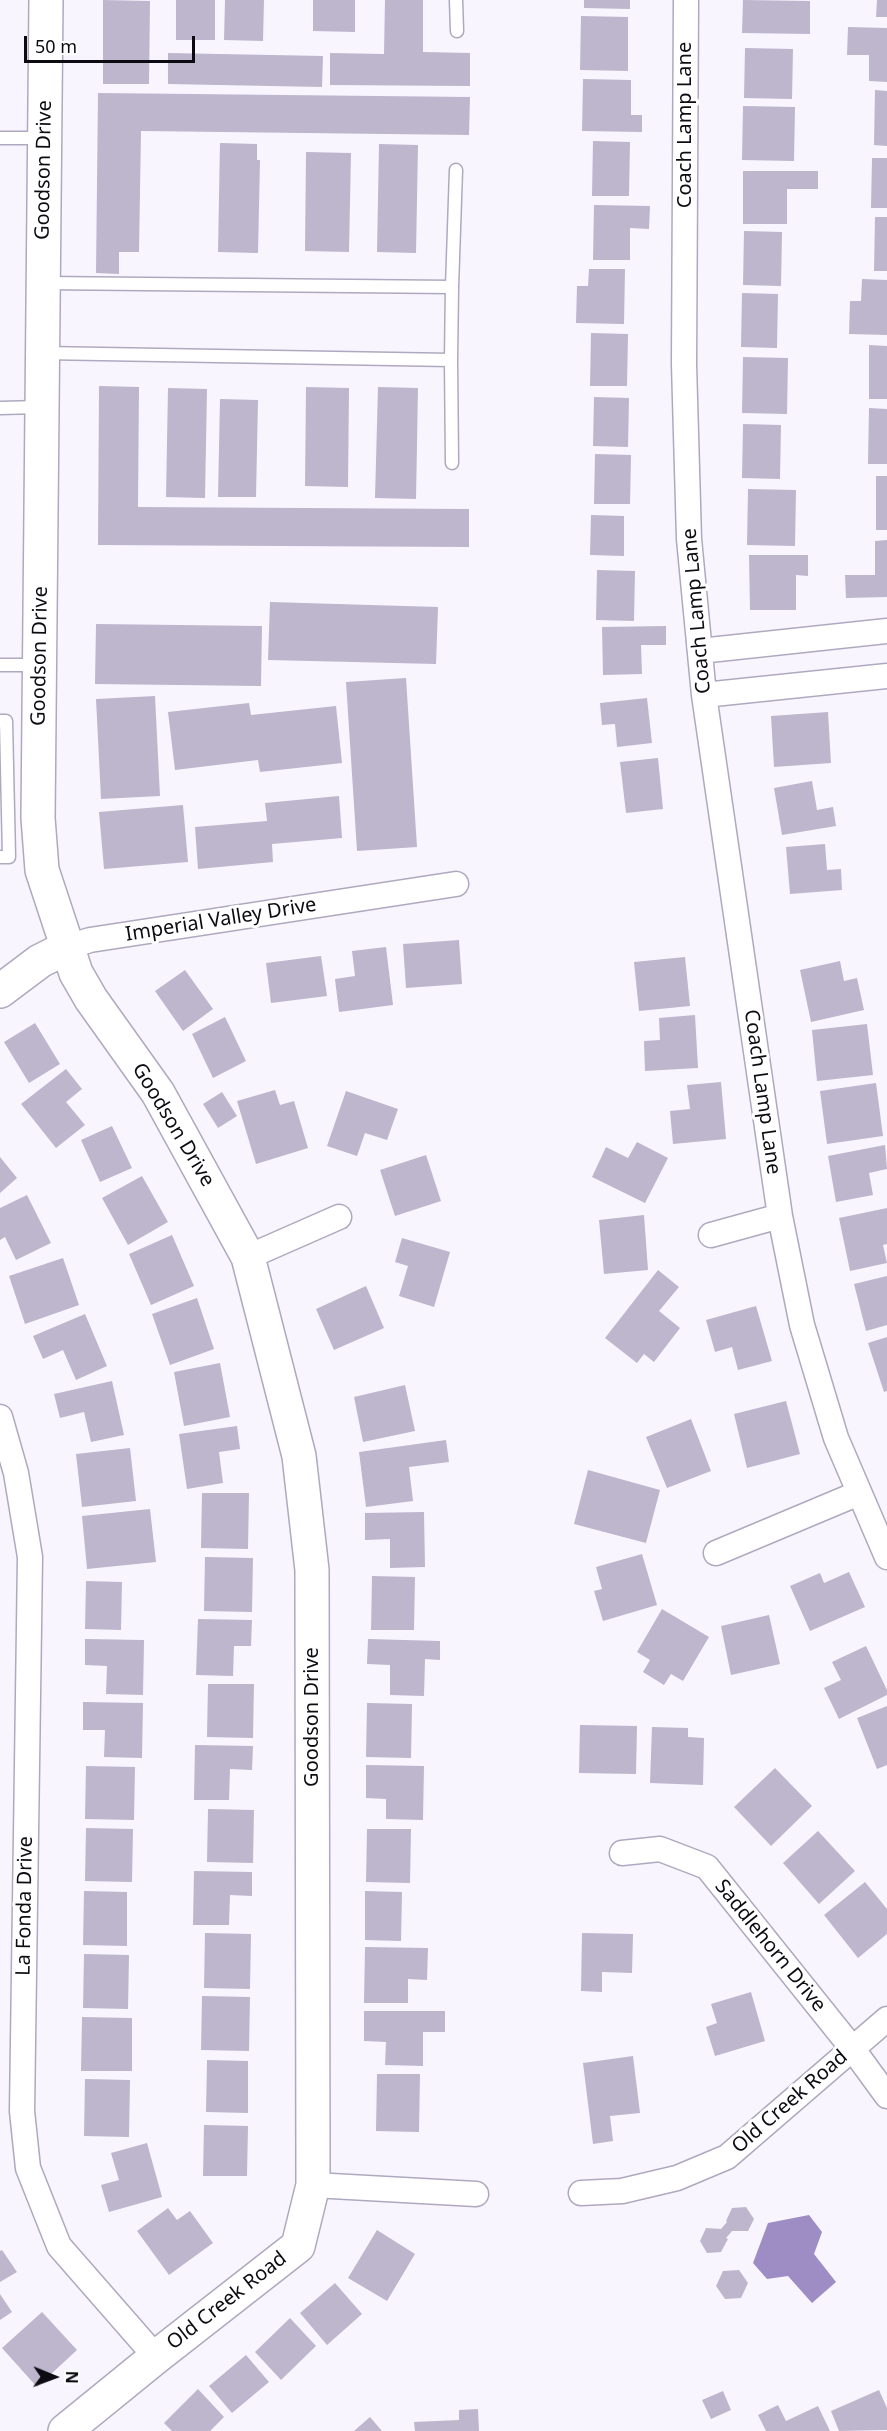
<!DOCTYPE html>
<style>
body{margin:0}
#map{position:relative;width:887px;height:2431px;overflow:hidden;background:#f8f5ff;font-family:"Noto Sans",sans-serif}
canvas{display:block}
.north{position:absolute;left:24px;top:2347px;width:60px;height:60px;-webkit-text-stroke:4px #fff;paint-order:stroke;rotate:91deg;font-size:16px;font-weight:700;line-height:24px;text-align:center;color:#0d0b12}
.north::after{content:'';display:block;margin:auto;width:21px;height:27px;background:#0d0b12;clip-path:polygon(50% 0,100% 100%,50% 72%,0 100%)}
.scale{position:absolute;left:24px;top:36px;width:171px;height:27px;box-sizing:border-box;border:3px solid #0d0b12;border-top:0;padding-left:8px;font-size:18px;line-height:21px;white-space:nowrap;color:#0d0b12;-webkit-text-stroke:4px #fff;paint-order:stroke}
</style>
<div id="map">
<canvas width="887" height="2431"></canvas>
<div class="north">N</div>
<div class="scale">50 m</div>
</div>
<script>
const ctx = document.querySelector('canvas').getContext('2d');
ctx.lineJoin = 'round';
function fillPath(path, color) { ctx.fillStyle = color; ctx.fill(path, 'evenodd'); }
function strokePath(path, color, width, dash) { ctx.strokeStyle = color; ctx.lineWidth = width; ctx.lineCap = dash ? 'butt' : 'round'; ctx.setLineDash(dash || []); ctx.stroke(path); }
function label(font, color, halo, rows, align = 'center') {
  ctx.font = font + ' "Noto Sans",sans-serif'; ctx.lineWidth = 6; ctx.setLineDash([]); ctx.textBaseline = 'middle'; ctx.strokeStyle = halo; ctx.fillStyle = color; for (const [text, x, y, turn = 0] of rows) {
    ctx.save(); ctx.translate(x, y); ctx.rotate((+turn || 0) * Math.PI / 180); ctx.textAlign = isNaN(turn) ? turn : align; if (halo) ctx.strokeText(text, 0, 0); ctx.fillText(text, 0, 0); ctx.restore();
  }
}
fillPath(new Path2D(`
 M809,2215L822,2232L814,2254L836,2282L812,2303L788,2276L767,2279L753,2263L768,2223Z`), '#9e8cc4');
fillPath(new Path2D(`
 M103,0L150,1L149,84H103Z
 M176,0H215V40H176Z
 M225,0H264L263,41L224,40Z
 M313,0H355V32L313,31Z
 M385,0H423V52L470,53V86L330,85V53L384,54Z
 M584,0H630V9L584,8Z
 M743,0L810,1V34L742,33Z
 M877,0H887V17H876Z
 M581,16L628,17V71L580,70Z
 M848,27L887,28V82L869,81V55H847Z
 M745,48L793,49L792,99L744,98Z
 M168,53L323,56L322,87L168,84Z
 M583,79L631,80V115H642V132L582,131Z
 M875,90L887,91V146L874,145Z
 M98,93L470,97L469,135L141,131L139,252H119V274L96,273Z
 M743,106L795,107L794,161L742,160Z
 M593,141L630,142L629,196H592Z
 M220,143L257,144V160H260L258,253L218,252Z
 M379,144L418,145L416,253L377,252Z
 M306,152L351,153L349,252L305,251Z
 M872,158H887V208H871Z
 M743,171H818V189H787V224H743Z
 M594,205L650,206L649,229L630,228V260H593Z
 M875,217H887V271H874Z
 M744,231L782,232L781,286L743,285Z
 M589,269H625L624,324L576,323L577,286H588Z
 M862,279L887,280V335L849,334L850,301H861Z
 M742,293L778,294L777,348L741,347Z
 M591,333L628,334L627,386H590Z
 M869,345L887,346V399H869Z
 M743,357L788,358L787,414L742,413Z
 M99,386L139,387L138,507L469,509V547L98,545Z
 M306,387L349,388L348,487L305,486Z
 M378,387L418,388L416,499L375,498Z
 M168,388L207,389L205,498L166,497Z
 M594,397L629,398L628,447L593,446Z
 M220,399L258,400L256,497H218Z
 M869,408L887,409V464H868Z
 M743,424L781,425L780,479L742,478Z
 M595,454L631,455L630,504H594Z
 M876,476H887V530H876Z
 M748,489L796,490L795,546L747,545Z
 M591,515L624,516V556L590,555Z
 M887,540V597L846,598L845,575H875V541Z
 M749,555H808V576L796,575V610H750Z
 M597,570L635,571L634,621L596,620Z
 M270,602L438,607L436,664L268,660Z
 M96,624L262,626L261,686L95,684Z
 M666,626V645H641L642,674L603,675L602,627Z
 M406,678L417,847L357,851L346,682Z
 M155,696L160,796L101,799L96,699Z
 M647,698L652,743L617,747L615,724L602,725L600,703Z
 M249,703L251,715L336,706L342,763L260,772L258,760L175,770L168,712Z
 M828,712L831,763L774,767L771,716Z
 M658,758L663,809L626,813L620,762Z
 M812,781L817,810L833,807L836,826L782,835L774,788Z
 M339,796L342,838L272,844L273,862L198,869L195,827L267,821L265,803Z
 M183,805L188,862L104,869L99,812Z
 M825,844L827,870L841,869L842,890L790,894L786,847Z
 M459,940L462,984L406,988L403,944Z
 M386,947L393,1005L339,1012L335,979L355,976L352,951Z
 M321,956L327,996L271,1003L266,963Z
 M685,957L690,1006L639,1011L634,962Z
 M840,961L844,981L857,978L864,1010L811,1022L800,970Z
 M185,970L213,1009L183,1031L155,991Z
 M695,1015L698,1068L645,1071L644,1041L660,1040L659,1018Z
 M225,1017L246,1061L213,1078L192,1034Z
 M35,1023L60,1064L29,1083L4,1042Z
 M867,1024L873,1075L817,1081L812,1030Z
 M66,1069L82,1089L66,1102L85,1125L56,1148L21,1104Z
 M721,1082L726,1139L673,1144L670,1111L690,1109L687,1085Z
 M876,1083L883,1136L827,1144L820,1091Z
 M275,1090L280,1105L294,1101L308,1148L256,1164L237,1101Z
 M346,1091L398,1109L387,1140L365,1133L357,1156L327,1146Z
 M222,1092L237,1116L218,1128L203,1104Z
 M112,1126L132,1168L100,1182L81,1140Z
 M637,1142L668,1158L645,1203L592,1177L606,1147L628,1158Z
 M885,1145L887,1169L869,1173L873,1195L836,1202L828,1156Z
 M426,1155L441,1201L395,1216L380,1170Z
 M0,1157L17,1178L0,1193Z
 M142,1176L168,1222L128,1245L102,1198Z
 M27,1195L51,1243L16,1260L5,1237L0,1240V1208Z
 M887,1208V1244L883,1245L887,1263L850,1271L839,1218Z
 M644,1215L648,1270L604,1274L599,1220Z
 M172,1235L194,1286L151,1305L129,1254Z
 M402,1238L450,1252L434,1307L399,1296L408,1266L395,1262Z
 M63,1258L79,1305L25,1324L9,1276Z
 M658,1270L679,1287L659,1311L680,1328L654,1362L644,1354L637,1363L605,1338Z
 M887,1276V1325L866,1331L854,1284Z
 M366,1286L384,1328L334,1350L316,1309Z
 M197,1298L214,1349L170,1365L152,1314Z
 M756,1306L772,1361L738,1370L732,1347L715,1352L706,1320Z
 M85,1314L107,1366L76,1380L63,1350L43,1359L33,1336Z
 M887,1337V1391L884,1392L868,1343Z
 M220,1363L230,1417L184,1426L174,1372Z
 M112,1381L124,1435L91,1442L84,1412L60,1418L54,1394Z
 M405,1385L415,1431L363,1442L354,1397Z
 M786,1401L800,1454L747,1468L734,1414Z
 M691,1419L711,1471L667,1488L646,1437Z
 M237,1426L240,1449L219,1452L223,1483L187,1489L179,1434Z
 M446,1440L449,1462L409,1467L413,1501L366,1507L359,1452Z
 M130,1448L136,1501L82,1507L76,1454Z
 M588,1470L660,1490L646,1543L574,1524Z
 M202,1493H249L248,1549L201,1548Z
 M150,1509L156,1562L87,1569L82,1516Z
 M424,1512L425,1567L390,1568V1539L365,1540V1513Z
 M642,1554L657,1605L603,1621L594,1591L602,1589L596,1567Z
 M205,1557L253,1558L252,1612L204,1611Z
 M849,1572L865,1607L810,1631L790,1586L820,1573L824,1583Z
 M372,1576L415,1577L414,1630H371Z
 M86,1581L122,1582L121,1630L85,1629Z
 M662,1609L709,1637L683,1681L671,1674L664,1685L643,1672L650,1660L637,1652Z
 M769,1615L780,1664L731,1675L721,1626Z
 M198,1619L252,1620L251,1646H234L233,1676L196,1675Z
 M85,1639L144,1640L143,1695L106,1694L107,1666L85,1665Z
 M368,1639L440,1641V1660L425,1659L424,1696L390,1695V1665L367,1664Z
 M866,1646L887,1690V1695L839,1719L824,1688L841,1680L832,1662Z
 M208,1684H254L253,1738L207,1737Z
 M83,1702L143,1703L142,1758L104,1757L105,1730H83Z
 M367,1703L412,1704L411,1758L366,1757Z
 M887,1706V1765L877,1769L857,1718Z
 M580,1725L637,1726L636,1774L579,1773Z
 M652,1727L688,1728V1737L704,1738L703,1785L650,1783Z
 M195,1745L253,1746L252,1770L230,1769L229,1800H194Z
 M366,1765L424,1766L423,1820L386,1819V1799L366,1798Z
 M86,1766L135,1767L134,1820L85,1819Z
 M775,1768L812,1806L771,1846L734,1807Z
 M208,1809L254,1810L253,1863L207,1862Z
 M86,1828L133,1829L132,1882L85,1881Z
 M367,1829H411L410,1883L366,1882Z
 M818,1831L855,1871L819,1904L783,1863Z
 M194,1871L252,1872V1896L230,1895L229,1925H193Z
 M865,1882L887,1909V1934L858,1958L824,1915Z
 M84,1891L127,1892V1946L83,1945Z
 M365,1891L402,1892L401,1941L365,1940Z
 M205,1933L251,1934L250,1989L204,1988Z
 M582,1933L633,1934L632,1973L602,1972V1992L581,1991Z
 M365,1947L428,1948L427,1980L408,1979V2003H364Z
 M84,1954L129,1955L128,2009L83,2008Z
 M751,1992L765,2041L715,2056L706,2027L717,2023L711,2004Z
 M202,1996L250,1997L249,2051L201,2050Z
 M364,2011H445V2032H423V2066L385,2065L386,2042L364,2041Z
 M82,2017L132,2018V2071H81Z
 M633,2056L640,2113L610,2116L613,2141L593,2144L583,2063Z
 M207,2060L248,2061V2113L206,2112Z
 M377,2074H420L419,2132L376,2131Z
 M85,2079L130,2080L129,2137L84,2136Z
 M204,2125L248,2126L247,2176H203Z
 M147,2143L162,2197L109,2212L101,2185L119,2180L111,2153Z
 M746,2207L754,2219L748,2231H732L726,2238L728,2239L721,2252L707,2253L700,2241L706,2228L721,2229L727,2222L726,2221L732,2208Z
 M168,2208L177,2220L190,2211L213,2243L169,2275L137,2231Z
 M377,2230L415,2254L387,2301L348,2278Z
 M2,2250L17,2272L0,2282V2251Z
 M739,2270L748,2283L741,2298L725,2299L716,2286L723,2271Z
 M335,2283L362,2314L327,2345L300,2313Z
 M0,2294L12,2312L0,2320Z
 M42,2312L77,2350L37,2387L2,2348Z
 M290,2318L316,2346L281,2380L255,2352Z
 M246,2355L269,2382L232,2413L209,2386Z
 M198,2389L224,2417L210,2431H172L164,2423Z
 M879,2390L887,2408V2430L839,2431L831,2411Z
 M723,2391L731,2410L711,2419L702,2400Z
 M778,2405L786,2421L818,2406L830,2431H766L758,2415Z
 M478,2409L479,2431H415L414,2422L459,2420V2410Z
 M370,2417L382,2431H354Z`), '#bdb6cd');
const lane = new Path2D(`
 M456,0L457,31
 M0,138H44
 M452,287L456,170
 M43,353L451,360L452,287L43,283
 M451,360L452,463
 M0,408L40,407
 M0,665H38
 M0,721H6L9,857H0`);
const street = new Path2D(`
 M686,0L684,364L689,539L704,695L780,1216L802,1325L836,1438L887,1557
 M700,651L887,631
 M704,695L887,676
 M68,947L90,940L456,884
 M711,1235L780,1216
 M248,1257L339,1217
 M0,1417L16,1473L30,1557L22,2111L28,2168L59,2246L156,2357
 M716,1553L859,1493
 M622,1853L660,1849L707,1867L852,2048L887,2096
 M313,2185L476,2194
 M581,2193L622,2191L677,2178L727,2157L887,2019`);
const secondary = new Path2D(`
 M46,0L38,818L42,870L76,973L91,999L158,1093L248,1257L299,1456L312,1570L313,2185L298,2246L156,2357L65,2431
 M0,991L40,961L68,947`);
strokePath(lane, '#afa9bf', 15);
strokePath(street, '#afa9bf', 27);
strokePath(secondary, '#afa9bf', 36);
strokePath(lane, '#fff', 12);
strokePath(street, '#fff', 24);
strokePath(secondary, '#fff', 33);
label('20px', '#0d0b12', '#fff', [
 ["Coach Lamp Lane",685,125,-90],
 ["Goodson Drive",44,170,-89],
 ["Coach Lamp Lane",697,611,-95],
 ["Goodson Drive",40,656,-89],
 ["Imperial Valley Drive",221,920,-9],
 ["Coach Lamp Lane",762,1092,82],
 ["Goodson Drive",173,1125,59],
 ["Goodson Drive",312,1717,-90],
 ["La Fonda Drive",25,1906,-89],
 ["Saddlehorn Drive",770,1946,51],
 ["Old Creek Road",790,2102,-41],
 ["Old Creek Road",227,2301,-38]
]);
</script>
